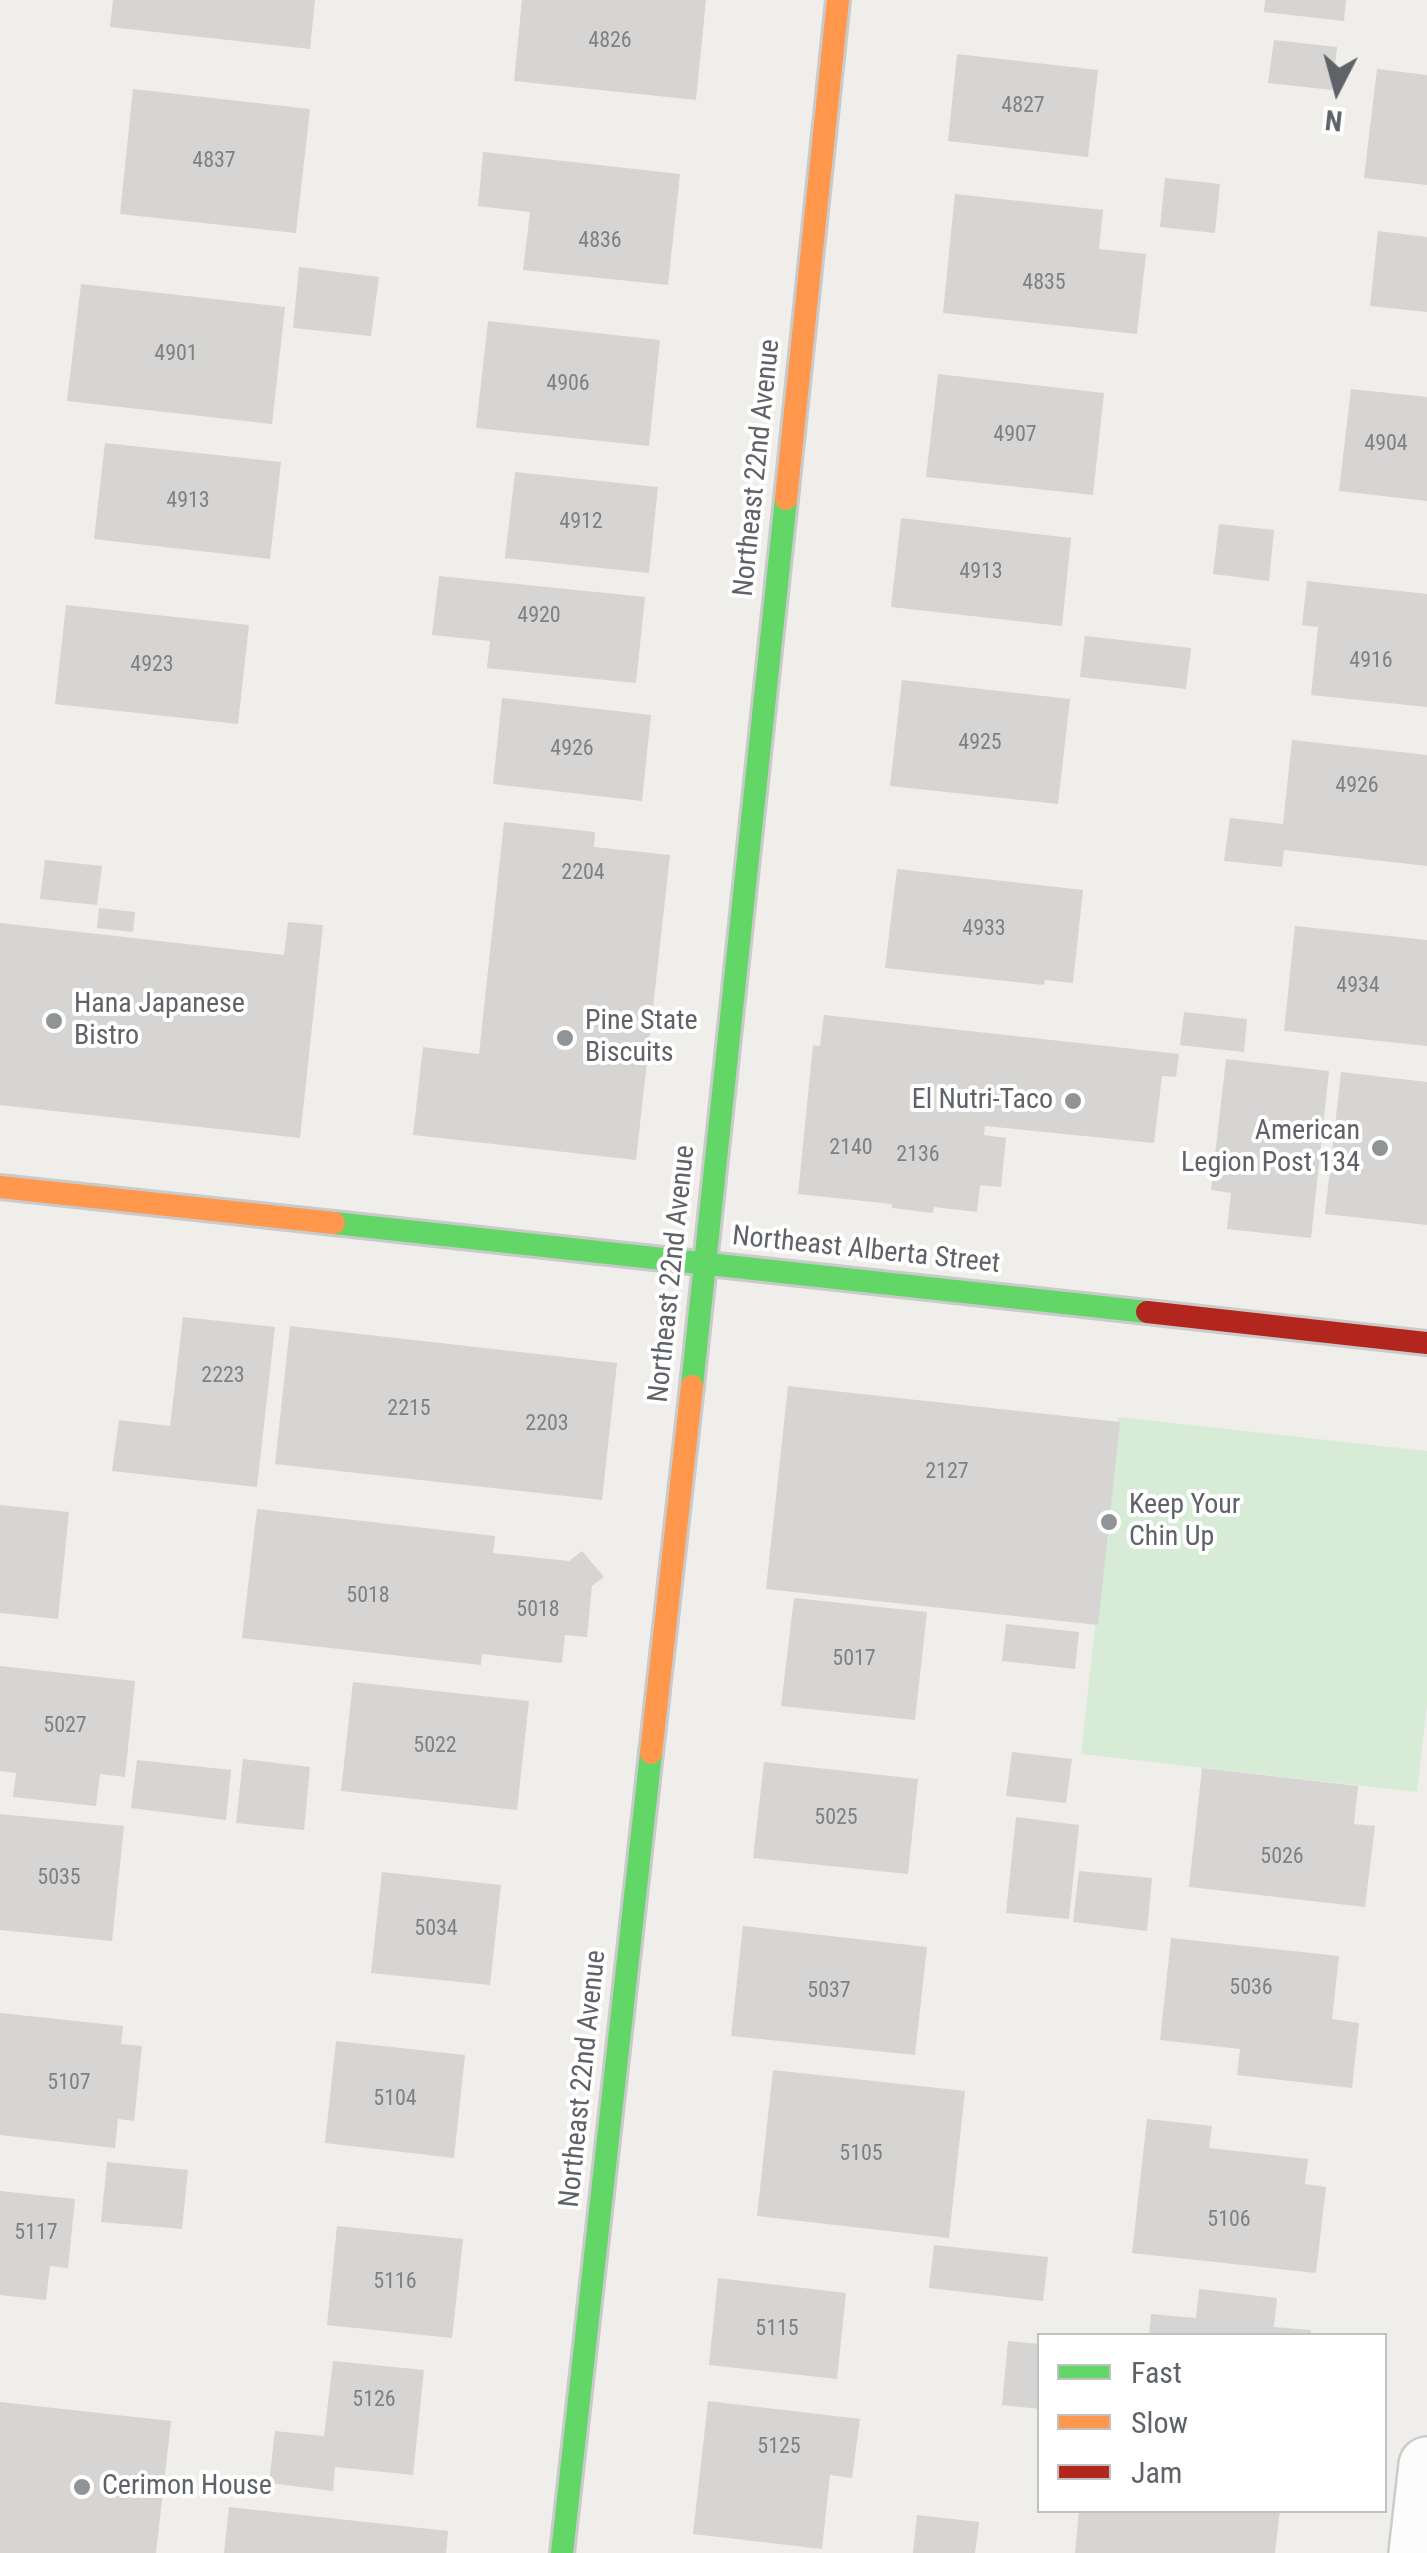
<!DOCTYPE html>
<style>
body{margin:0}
#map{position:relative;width:1427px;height:2553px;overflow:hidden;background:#efeeea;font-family:"Roboto Condensed",sans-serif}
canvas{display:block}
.legend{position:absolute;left:1037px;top:2333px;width:350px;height:180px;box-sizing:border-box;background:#fff;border:2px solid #bfc1c3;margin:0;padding:12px 18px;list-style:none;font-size:30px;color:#5f6368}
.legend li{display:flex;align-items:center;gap:20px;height:50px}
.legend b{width:50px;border:2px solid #bfc1c3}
.north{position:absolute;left:1287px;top:40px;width:100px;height:100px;-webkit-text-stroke:8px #fff;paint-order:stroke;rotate:186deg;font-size:28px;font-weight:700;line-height:40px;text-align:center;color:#5f6368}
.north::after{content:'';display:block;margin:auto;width:35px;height:45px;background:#5f6368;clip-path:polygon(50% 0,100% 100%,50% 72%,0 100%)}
</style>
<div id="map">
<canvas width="1427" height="2553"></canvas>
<ul class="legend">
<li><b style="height:12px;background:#63d668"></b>Fast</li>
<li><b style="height:12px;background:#ff974d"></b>Slow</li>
<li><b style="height:12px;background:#b3261e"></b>Jam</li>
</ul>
<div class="north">N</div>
</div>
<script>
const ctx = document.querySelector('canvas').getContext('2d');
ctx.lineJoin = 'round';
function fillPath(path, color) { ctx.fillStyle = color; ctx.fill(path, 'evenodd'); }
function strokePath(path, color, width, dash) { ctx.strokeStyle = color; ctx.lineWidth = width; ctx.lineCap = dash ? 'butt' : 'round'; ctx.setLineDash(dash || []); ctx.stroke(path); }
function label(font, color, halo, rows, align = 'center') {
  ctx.font = font + ' "Roboto Condensed",sans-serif'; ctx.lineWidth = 8; ctx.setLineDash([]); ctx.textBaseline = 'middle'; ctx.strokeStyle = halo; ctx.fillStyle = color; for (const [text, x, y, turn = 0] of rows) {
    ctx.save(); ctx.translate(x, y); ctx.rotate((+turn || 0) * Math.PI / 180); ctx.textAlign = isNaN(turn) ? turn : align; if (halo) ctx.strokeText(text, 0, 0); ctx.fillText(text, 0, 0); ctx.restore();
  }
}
fillPath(new Path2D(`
 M1118,1417L1427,1451V1705L1417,1792L1081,1754Z`), '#d8ebd6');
fillPath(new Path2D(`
 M113,0H315L310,49L110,27Z
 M522,0H706L696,100L514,81Z
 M1265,0H1346L1344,21L1264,12Z
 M1274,40L1337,47L1332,90L1268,83Z
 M957,54L1098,70L1088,157L948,141Z
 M1377,69L1427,75V185L1364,178Z
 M133,89L310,109L296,233L120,214Z
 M483,152L680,174L668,285L523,270L530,212L478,206Z
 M1165,178L1220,184L1215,233L1160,227Z
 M955,194L1103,210L1099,249L1146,254L1137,334L943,313Z
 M1378,231L1427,237V312L1370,306Z
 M299,267L379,277L371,336L293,328Z
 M81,284L285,307L272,424L67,401Z
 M488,321L660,340L649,446L476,428Z
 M938,374L1104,393L1093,495L926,477Z
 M1351,389L1427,397V501L1339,491Z
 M105,443L281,462L270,559L94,539Z
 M515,472L658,487L649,573L505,558Z
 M901,518L1071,538L1062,626L891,607Z
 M1219,524L1274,530L1269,581L1213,574Z
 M439,576L645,597L636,683L487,668L490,641L432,635Z
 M1307,581L1427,594V707L1311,695L1318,627L1302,625Z
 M66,605L249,625L238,724L55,704Z
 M1085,636L1191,648L1186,689L1080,677Z
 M902,680L1070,699L1058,804L890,786Z
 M502,698L651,715L642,801L493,784Z
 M1292,740L1427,755V866L1284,850L1282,867L1224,861L1230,818L1283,824Z
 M504,822L595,832L594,847L670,855L636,1160L413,1135L423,1047L479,1054Z
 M45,860L102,866L97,905L40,899Z
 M897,869L1083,890L1073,983L1045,980L1044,985L885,968Z
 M99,908L135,912L133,932L97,928Z
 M288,922L323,925L300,1138L0,1105V923L284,955Z
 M1295,926L1427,940V1046L1284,1031Z
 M1184,1012L1247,1019L1244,1052L1180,1045Z
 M824,1015L1179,1054L1176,1077L1162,1076L1154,1143L985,1126L984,1135L1006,1138L1001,1187L980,1185L977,1212L934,1207L933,1213L892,1208V1204L798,1194L813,1045L820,1046Z
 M1226,1059L1329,1071L1311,1238L1227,1229L1231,1193L1211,1190Z
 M1341,1072L1427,1082V1225L1325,1214Z
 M183,1317L275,1327L257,1487L112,1471L119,1420L170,1426Z
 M290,1326L617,1363L602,1500L275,1464Z
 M788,1386L1120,1422L1098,1625L766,1589Z
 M0,1505L69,1512L58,1619L0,1613Z
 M257,1509L495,1536L493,1553L569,1561L582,1551L604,1577L592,1586L587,1637L565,1635L562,1663L482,1654L481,1665L242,1638Z
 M794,1598L927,1612L915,1720L781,1706Z
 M1006,1624L1079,1632L1075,1669L1002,1661Z
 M0,1666L135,1681L125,1777L100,1774L96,1806L13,1797L16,1773L0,1771Z
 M353,1682L529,1701L517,1810L341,1791Z
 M1012,1752L1072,1759L1066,1803L1006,1796Z
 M243,1759L310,1767L304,1830L236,1823Z
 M137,1760L231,1770L226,1820L131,1808Z
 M764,1762L918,1779L908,1874L753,1858Z
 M1202,1768L1358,1786L1354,1824L1375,1826L1365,1907L1189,1887Z
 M0,1814L124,1826L112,1941L0,1930Z
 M1016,1817L1079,1825L1069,1919L1006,1913Z
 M1079,1871L1152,1878L1147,1931L1073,1922Z
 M382,1872L501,1885L490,1985L371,1973Z
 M743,1926L927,1947L915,2055L731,2036Z
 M1171,1938L1339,1956L1332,2019L1359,2023L1352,2088L1237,2075L1240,2049L1160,2040Z
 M0,2013L123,2026L121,2044L142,2046L134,2121L118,2119L115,2148L0,2135Z
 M336,2041L465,2055L454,2158L325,2143Z
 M773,2070L965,2091L949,2238L757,2216Z
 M1147,2119L1212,2126L1209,2148L1308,2159L1305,2184L1326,2187L1316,2273L1132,2253Z
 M107,2162L188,2170L182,2229L101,2222Z
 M0,2191L75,2199L68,2268L50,2266L46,2300L0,2295Z
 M337,2226L463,2239L452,2338L327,2325Z
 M934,2245L1048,2257L1043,2301L929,2288Z
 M718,2278L846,2293L837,2379L709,2365Z
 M1199,2289L1277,2298L1274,2327L1311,2330L1310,2336H1149L1151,2314L1196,2318Z
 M1008,2341L1040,2344V2409L1002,2405Z
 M333,2361L424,2370L413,2475L335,2467L333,2491L269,2483L275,2431L324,2436Z
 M708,2401L860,2419L852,2478L830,2475L822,2549L693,2534Z
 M0,2402L171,2421L156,2553H0Z
 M229,2507L448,2531L446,2553H224Z
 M1079,2510H1280L1275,2553H1075Z
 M917,2515L979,2522L975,2553H913Z`), '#d6d5d3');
const street = new Path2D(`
 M1417,2553L1427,2465`);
const fast = new Path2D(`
 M334,1223L1147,1312
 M692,1386L786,499
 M562,2553L651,1753`);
const slow = new Path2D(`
 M786,499L838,0
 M0,1187L334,1223
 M651,1753L692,1386`);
const jam = new Path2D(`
 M1147,1312L1427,1343`);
strokePath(street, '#cbcccc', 60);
strokePath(fast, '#cacacb', 28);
strokePath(slow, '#cacacb', 28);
strokePath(jam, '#cacacb', 28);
strokePath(street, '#fdfcfc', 55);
strokePath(fast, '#63d668', 22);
strokePath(slow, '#ff974d', 22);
strokePath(jam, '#b3261e', 22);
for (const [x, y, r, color] of [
 [54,1021,10,"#919496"],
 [565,1038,10,"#919496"],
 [1073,1101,10,"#919496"],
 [1380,1148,10,"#919496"],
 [1109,1522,10,"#919496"],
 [82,2487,10,"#919496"]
]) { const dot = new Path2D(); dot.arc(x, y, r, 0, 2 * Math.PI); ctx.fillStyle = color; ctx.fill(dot); strokePath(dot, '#fff', 4); }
label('22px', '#7e8184', null, [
 ["4826",610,41],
 ["4827",1023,106],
 ["4837",214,161],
 ["4836",600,241],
 ["4835",1044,283],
 ["4901",176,354],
 ["4906",568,384],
 ["4907",1015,435],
 ["4904",1386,444],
 ["4913",188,501],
 ["4912",581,522],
 ["4913",981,572],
 ["4920",539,616],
 ["4916",1371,661],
 ["4923",152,665],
 ["4925",980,743],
 ["4926",572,749],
 ["4926",1357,786],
 ["2204",583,873],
 ["4933",984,929],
 ["4934",1358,986],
 ["2140",851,1148],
 ["2136",918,1155],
 ["2223",223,1376],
 ["2215",409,1409],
 ["2203",547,1424],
 ["2127",947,1472],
 ["5018",368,1596],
 ["5018",538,1610],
 ["5017",854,1659],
 ["5027",65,1726],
 ["5022",435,1746],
 ["5025",836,1818],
 ["5026",1282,1857],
 ["5035",59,1878],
 ["5034",436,1929],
 ["5036",1251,1988],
 ["5037",829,1991],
 ["5107",69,2083],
 ["5104",395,2099],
 ["5105",861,2154],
 ["5106",1229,2220],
 ["5117",36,2233],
 ["5116",395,2282],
 ["5115",777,2329],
 ["5126",374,2400],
 ["5125",779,2447]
]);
label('28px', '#5f6368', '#fff', [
 ["Northeast 22nd Avenue",758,468,-84],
 ["Northeast Alberta Street",866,1251,6],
 ["Northeast 22nd Avenue",673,1274,-84],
 ["Northeast 22nd Avenue",584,2079,-84]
]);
label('28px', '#5f6368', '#fff', [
 ["Hana Japanese",74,1005],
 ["Bistro",74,1037],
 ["Pine State",585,1022],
 ["Biscuits",585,1054],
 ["El Nutri-Taco",1053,1101,"right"],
 ["American",1360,1132,"right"],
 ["Legion Post 134",1360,1164,"right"],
 ["Keep Your",1129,1506],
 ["Chin Up",1129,1538],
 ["Cerimon House",102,2487]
], 'left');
</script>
